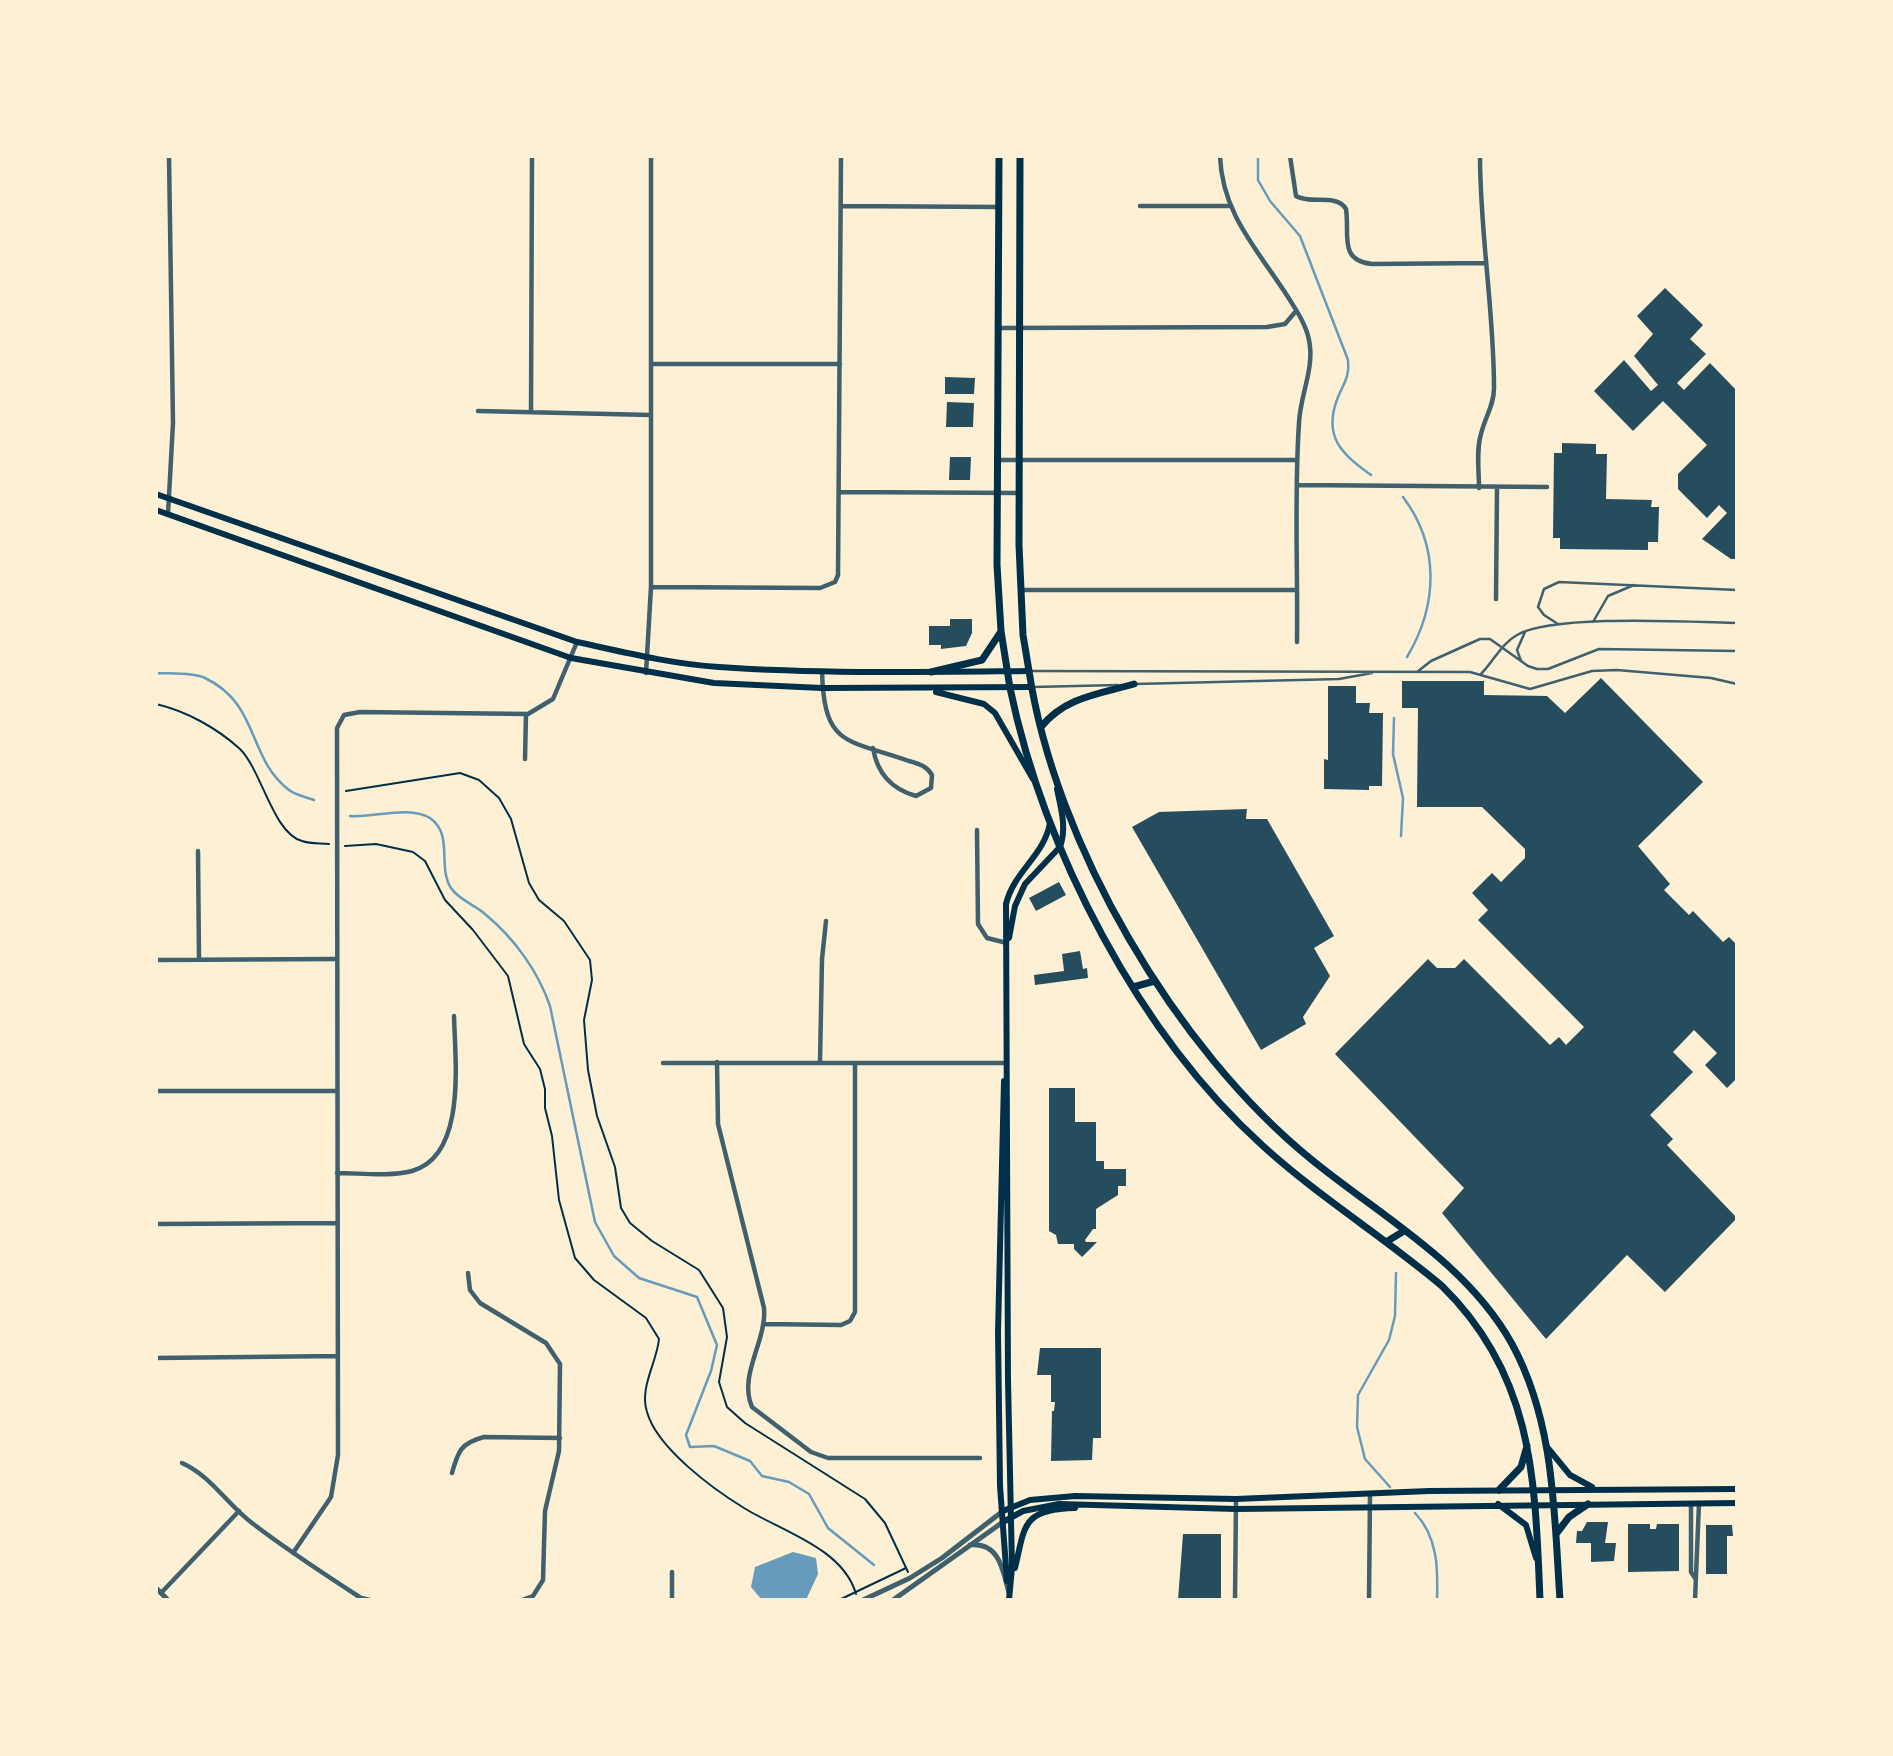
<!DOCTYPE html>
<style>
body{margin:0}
#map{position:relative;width:1893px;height:1756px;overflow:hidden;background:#fdf0d5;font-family:Poppins,sans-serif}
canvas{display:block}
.frame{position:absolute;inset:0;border:158px solid #fdf0d5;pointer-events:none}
</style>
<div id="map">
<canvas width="1893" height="1756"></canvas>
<div class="frame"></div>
</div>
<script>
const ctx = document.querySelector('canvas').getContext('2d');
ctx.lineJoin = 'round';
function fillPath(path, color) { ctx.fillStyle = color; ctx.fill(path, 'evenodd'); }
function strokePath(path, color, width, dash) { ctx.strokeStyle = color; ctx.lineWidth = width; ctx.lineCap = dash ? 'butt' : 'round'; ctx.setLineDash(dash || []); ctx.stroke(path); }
fillPath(new Path2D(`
 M793,1552L816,1558L818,1574L806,1600H762L751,1587L755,1567Z`), '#669bbc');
strokePath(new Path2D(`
 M1258,156V180L1270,201L1300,236L1348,360C1350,376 1344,383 1338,397C1322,437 1342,454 1371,475
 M1403,497C1440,546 1438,605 1407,657
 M156,673C170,674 192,672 205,678C260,704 247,758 289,790C295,795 306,797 314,800
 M1394,718L1393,754L1403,798L1401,836
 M350,816C373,818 409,805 430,818C454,835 437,866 451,888C459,900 475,905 485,914C514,938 538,971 550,1006L595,1222L614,1256L639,1278L697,1297L717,1345L711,1371L686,1435L690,1447L714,1446L750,1461L762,1476L789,1482L809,1494L828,1528L874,1565
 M1390,1487L1365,1459L1357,1427L1358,1395L1389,1340L1395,1316L1396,1273
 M1415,1513C1438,1537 1438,1569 1437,1600`), '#669bbc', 2.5);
fillPath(new Path2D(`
 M1665,288L1703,325L1690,339L1706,354L1677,383L1684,390L1710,363L1737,391V559H1731L1702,539L1727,513L1719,505L1707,518L1678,489V474L1707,445L1663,401L1633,431L1594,391L1624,360L1651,391L1658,385L1634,356L1653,334L1637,316Z
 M945,377L975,378L974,394H945Z
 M947,402L974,403L973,427H946Z
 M1562,443L1596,444V454H1607L1606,499L1652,500L1651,507H1659L1658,542H1648V550L1560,549V538H1553L1554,453H1562Z
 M950,457H971L970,480H949Z
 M950,619H972V633L966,646L941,649V645H929V626H950Z
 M1601,678L1703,782L1638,846L1670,884L1664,890L1689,915L1693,911L1723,942L1729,937L1737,945V1078L1727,1088L1705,1065L1717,1053L1694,1030L1673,1052L1693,1072L1650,1115L1673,1139L1667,1145L1737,1218L1665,1292L1627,1255L1546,1339L1442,1213L1464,1188L1335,1054L1428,959L1437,968H1455L1464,959L1550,1045L1559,1037L1566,1045L1584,1027L1478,920L1488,910L1472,893L1492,873L1501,882L1525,858V849L1482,807H1417L1418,708H1402V681H1484V695L1547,696L1565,713Z
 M1328,686H1356V703H1370L1369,713H1383L1382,786H1369V790L1324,789V759L1328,760Z
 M1247,809L1246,819H1267L1334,936L1314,948L1330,976L1303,1017L1306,1024L1261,1050L1132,827L1159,812Z
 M1059,882L1066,895L1036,911L1029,898Z
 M1080,951L1083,969L1087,968L1088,978L1035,985L1034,975L1064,971L1062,954Z
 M1049,1088H1075V1122H1096V1161H1104V1169H1126V1186H1118V1195L1096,1209V1229H1093L1085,1240L1086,1242H1097L1082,1257L1074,1249V1244H1058L1056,1235L1049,1231Z
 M1040,1348H1101V1438H1093L1092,1460L1051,1461L1052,1411H1054L1055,1402H1051V1375H1037Z
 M1587,1522H1608L1605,1543H1616L1614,1561L1591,1562V1543H1576L1577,1531H1582Z
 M1628,1524H1650V1529H1656L1657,1524H1679V1571L1628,1572Z
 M1706,1525H1732L1733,1536H1727V1574H1706Z
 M1183,1534H1221V1600H1178Z`), '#264d5e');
strokePath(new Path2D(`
 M156,704C186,711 217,728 240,749C262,771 273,833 302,841C310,844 321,843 329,844
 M346,791L460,773L479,780L499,798L511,819L529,883L539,900L564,921L590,960L592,980L584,1020L588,1070L597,1116L615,1167L621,1208L630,1223L652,1241L699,1270L723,1308L727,1337L719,1382L727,1407L745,1423L865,1499L885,1523L908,1572
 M345,846L376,844L413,852L425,861L445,900L473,930L508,976L524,1044L540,1069L545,1089V1108L552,1136L559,1200L575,1258L594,1280L646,1318L659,1339C657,1362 639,1388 647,1412C657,1448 713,1489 744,1508C781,1531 843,1548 856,1594
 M839,1600L906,1568`), '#003049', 2);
strokePath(new Path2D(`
 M1593,622L1608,596L1634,585
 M1558,624L1544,615L1538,607L1544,589L1559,582L1737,590
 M1521,661L1517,650L1525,632
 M1030,671L1470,672L1530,689L1592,671L1617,670L1711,678L1737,684
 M1417,672L1431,661L1480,639H1490L1528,666L1537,669H1548L1599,649L1737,651
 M1481,674C1493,662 1502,643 1517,635C1554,614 1690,622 1737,623
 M1135,684L1339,679L1372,673
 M1033,687L1118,685`), '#3f606c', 2.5);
strokePath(new Path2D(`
 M1220,156C1222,214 1258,250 1288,297C1296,310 1306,324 1309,340C1315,368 1300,395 1299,423C1294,496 1298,569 1297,642
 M1290,156L1296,196C1311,205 1336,193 1346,209C1350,235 1338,260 1372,264L1486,263
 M841,206L999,207
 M1140,206H1229
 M999,328L1267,327L1285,324L1296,311
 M651,364H840
 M478,411L651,415
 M531,412L532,156
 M998,460H1297
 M1297,485L1547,487
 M1479,488C1479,470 1476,451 1481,434C1485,417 1494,406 1494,388C1494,310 1480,234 1480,156
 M840,492L1019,493
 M168,514L173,423L169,156
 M651,587L820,588L835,582L838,575L841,156
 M1021,590H1297
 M1496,599L1497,488
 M822,671C824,747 846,739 909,761C919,764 927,766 932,775L931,788L916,796C891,789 877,773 873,748
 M646,673L651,587V156
 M525,759L526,714
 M977,830L978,924L987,938L1007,943
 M198,851L199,960
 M156,960L335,959
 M717,1062L718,1124L764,1308C767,1341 738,1375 752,1407L811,1452L828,1458H980
 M820,1062L822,959L826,921
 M663,1063H1006
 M156,1091H336
 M337,1173C360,1173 389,1177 412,1171C467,1156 455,1060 454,1016
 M156,1224L337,1223
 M468,1273L470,1290L480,1303L546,1343L560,1364L559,1451L545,1511L543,1580L533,1596L522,1600
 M764,1324L841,1325L850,1321L855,1312V1063
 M156,1358L338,1356
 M182,1463C211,1476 227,1504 252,1523C287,1550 324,1574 361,1598L370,1600
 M452,1473C458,1451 461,1443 484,1437L560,1438
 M1691,1504V1572L1695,1578
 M293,1553L331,1497L338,1455L337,728L344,715L360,712L528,714L553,699L577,642
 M161,1593L239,1511
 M672,1600V1572
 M1235,1600L1236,1499
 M1369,1600L1370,1494
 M1695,1600L1699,1503`), '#3f606c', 4.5);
strokePath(new Path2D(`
 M970,1545C1000,1542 1003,1571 1009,1593
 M156,1588L168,1600
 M863,1600L910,1578L942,1558L1003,1511
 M893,1600L1003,1522`), '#3f606c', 5);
strokePath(new Path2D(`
 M156,494L577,642C623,652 671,664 719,667C822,674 926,672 1029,671
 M156,510L571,658L714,683L822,688L1032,687
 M936,692L984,704L995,713L1033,779
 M1009,938L1015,906L1025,884L1060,847C1067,828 1061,809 1057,789
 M1004,1081L998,1332L1000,1486L1007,1581
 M1547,1447L1570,1475L1592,1487
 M1498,1504L1526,1525L1536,1558
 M1003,1511L1030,1500L1075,1496L1236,1499L1429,1491L1737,1489
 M1003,1522L1023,1511L1059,1504L1236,1509L1737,1503
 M1015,1568C1025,1527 1021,1509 1075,1508
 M1009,1600L1012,1567L1008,1380L1006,904C1014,871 1044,856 1050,823`), '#003049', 6);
strokePath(new Path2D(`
 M999,156L997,565L1001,631L1010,688
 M1020,156L1019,545L1023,635L1029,671
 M931,672L982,660L1000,633`), '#003049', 7);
strokePath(new Path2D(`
 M1029,671C1055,844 1176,1050 1312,1160C1382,1217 1467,1263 1512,1344C1555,1423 1554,1513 1560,1600
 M1010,688C1044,851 1139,1034 1263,1146C1319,1197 1384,1237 1442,1286C1534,1376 1535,1480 1540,1600
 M1041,727C1065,697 1099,694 1134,684
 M1133,987L1155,981
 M1386,1242L1404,1231
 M1499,1490L1521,1467L1527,1446
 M1556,1534L1569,1517L1588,1504`), '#003049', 7);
</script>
